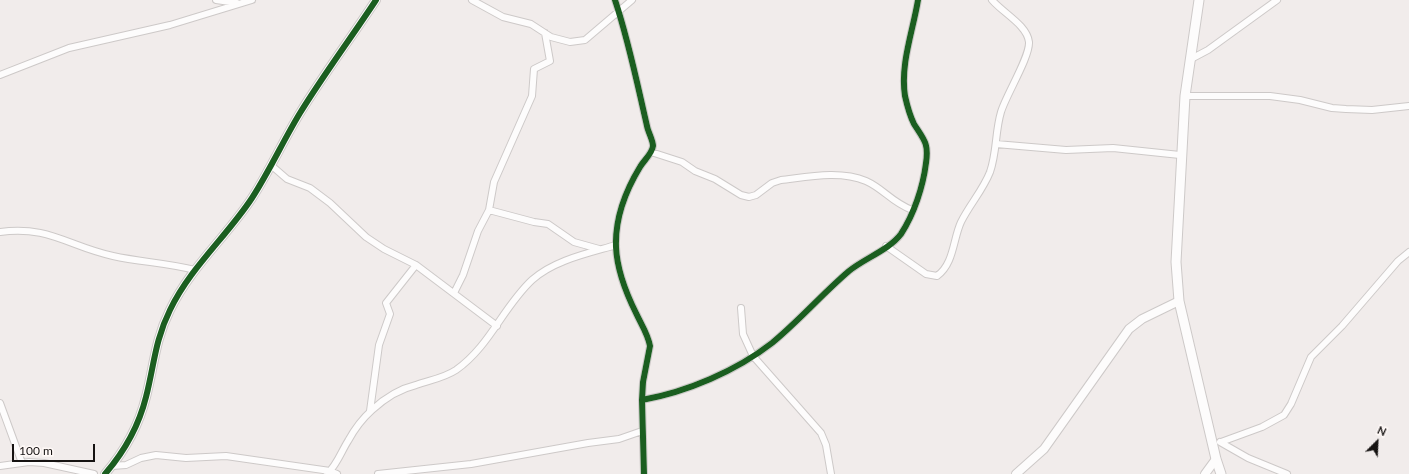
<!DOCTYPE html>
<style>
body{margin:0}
#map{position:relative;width:1409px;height:474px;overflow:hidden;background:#f1eceb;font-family:Lato,sans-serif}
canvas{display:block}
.north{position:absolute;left:1357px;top:422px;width:40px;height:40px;-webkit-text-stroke:3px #fff9f7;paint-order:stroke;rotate:24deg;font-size:11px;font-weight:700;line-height:16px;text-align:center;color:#161312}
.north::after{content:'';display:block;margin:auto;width:14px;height:18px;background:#161312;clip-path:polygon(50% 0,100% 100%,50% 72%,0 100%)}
.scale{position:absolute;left:12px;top:444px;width:83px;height:18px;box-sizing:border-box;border:2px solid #161312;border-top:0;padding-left:5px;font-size:12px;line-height:14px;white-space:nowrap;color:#161312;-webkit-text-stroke:3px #fff9f7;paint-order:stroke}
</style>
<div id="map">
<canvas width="1409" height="474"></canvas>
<div class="north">N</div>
<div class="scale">100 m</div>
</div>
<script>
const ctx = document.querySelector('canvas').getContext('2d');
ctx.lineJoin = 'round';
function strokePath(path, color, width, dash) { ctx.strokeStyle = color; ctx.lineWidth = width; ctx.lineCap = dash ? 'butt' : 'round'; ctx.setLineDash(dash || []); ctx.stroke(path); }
const minor = new Path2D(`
 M216,0L237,3
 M472,0L503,17L531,24L551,37L570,42L585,40L632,0
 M615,0C629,42 637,83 647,126C648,132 653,140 653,146C652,154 644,160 640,167C626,190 615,219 616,247C617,270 626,293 636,313C641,324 648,334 650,346L643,382L642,400L644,474
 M1191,59L1208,50L1277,0
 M0,75L69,48L170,25L252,0
 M1185,96H1270L1300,100L1332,108L1346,109L1372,110L1409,106
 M996,144L1066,150L1113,148L1180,155
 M651,152L682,162L695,171L715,179L741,195L749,197L756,195L772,183L781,180C807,177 840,170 866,181C884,189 891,202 912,210
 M272,166L287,179L310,188L330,203L366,237L384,249L416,265L497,326
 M489,210L534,222L548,224L574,242L599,249
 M0,232C48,225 70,247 113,256C140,262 168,263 195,270
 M886,246L926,274L937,276C954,264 953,239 961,222C970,204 983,190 990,172C997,152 995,132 1001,112C1006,95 1030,57 1029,42C1027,25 1003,13 992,0
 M454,293L463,275L478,231L489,210L494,182L532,96L534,69L550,61L545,33
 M741,308L743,334L753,356L821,433L826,445L831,474
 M642,400C687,392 736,371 772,343C799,321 822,294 849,271C865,258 889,250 901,234C914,214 923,187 926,163C929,143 924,140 914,124C910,116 907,105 905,96C900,64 913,31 918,0
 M0,403L22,463
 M370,411L379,345L390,314L386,303L416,265
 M1220,442L1248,458L1287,474
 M1221,442L1262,427L1284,415L1291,404L1311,357L1342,326L1398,261L1409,252
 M0,466L29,462L44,463L94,474
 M112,466L126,465L141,458L156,455L186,458L226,456L330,471L337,474
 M327,474C337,465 341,452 348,441C354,430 363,418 372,410C385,398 399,389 416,385C430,380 444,378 456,370C490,346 503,307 532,280C554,260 589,253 616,245
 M378,474L471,464L588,443L619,439L642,431`);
const tertiary = new Path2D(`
 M105,474C124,452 139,425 146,397C154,366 155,340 170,310C190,268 227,236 252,198C270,170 283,141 300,113C324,74 351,38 376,0
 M1016,474L1044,449L1129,329L1142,319L1179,301
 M1205,474L1216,459`);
const secondary = new Path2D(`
 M1199,0L1185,96L1176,262L1179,301L1216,459L1221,474`);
strokePath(minor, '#cdc9c8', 8);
strokePath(tertiary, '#cdc9c8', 10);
strokePath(secondary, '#cdc9c8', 11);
strokePath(minor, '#fdfcfc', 6);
strokePath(tertiary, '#fdfcfc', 8);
strokePath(secondary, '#fdfcfc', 9);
strokePath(new Path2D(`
 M615,0C629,42 637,83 647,126C648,132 653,140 653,146C652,154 644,160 640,167C626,190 615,219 616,247C617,270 626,293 636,313C641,324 648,334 650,346L643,382L642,400L644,474
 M642,400C687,392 736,371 772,343C799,321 822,294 849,271C865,258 889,250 901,234C914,214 923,187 926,163C929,143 924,140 914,124C910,116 907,105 905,96C900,64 913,31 918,0
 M105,474C124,452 139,425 146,397C154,366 155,340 170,310C190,268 227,236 252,198C270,170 283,141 300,113C324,74 351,38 376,0`), '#1b5e20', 6);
</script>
